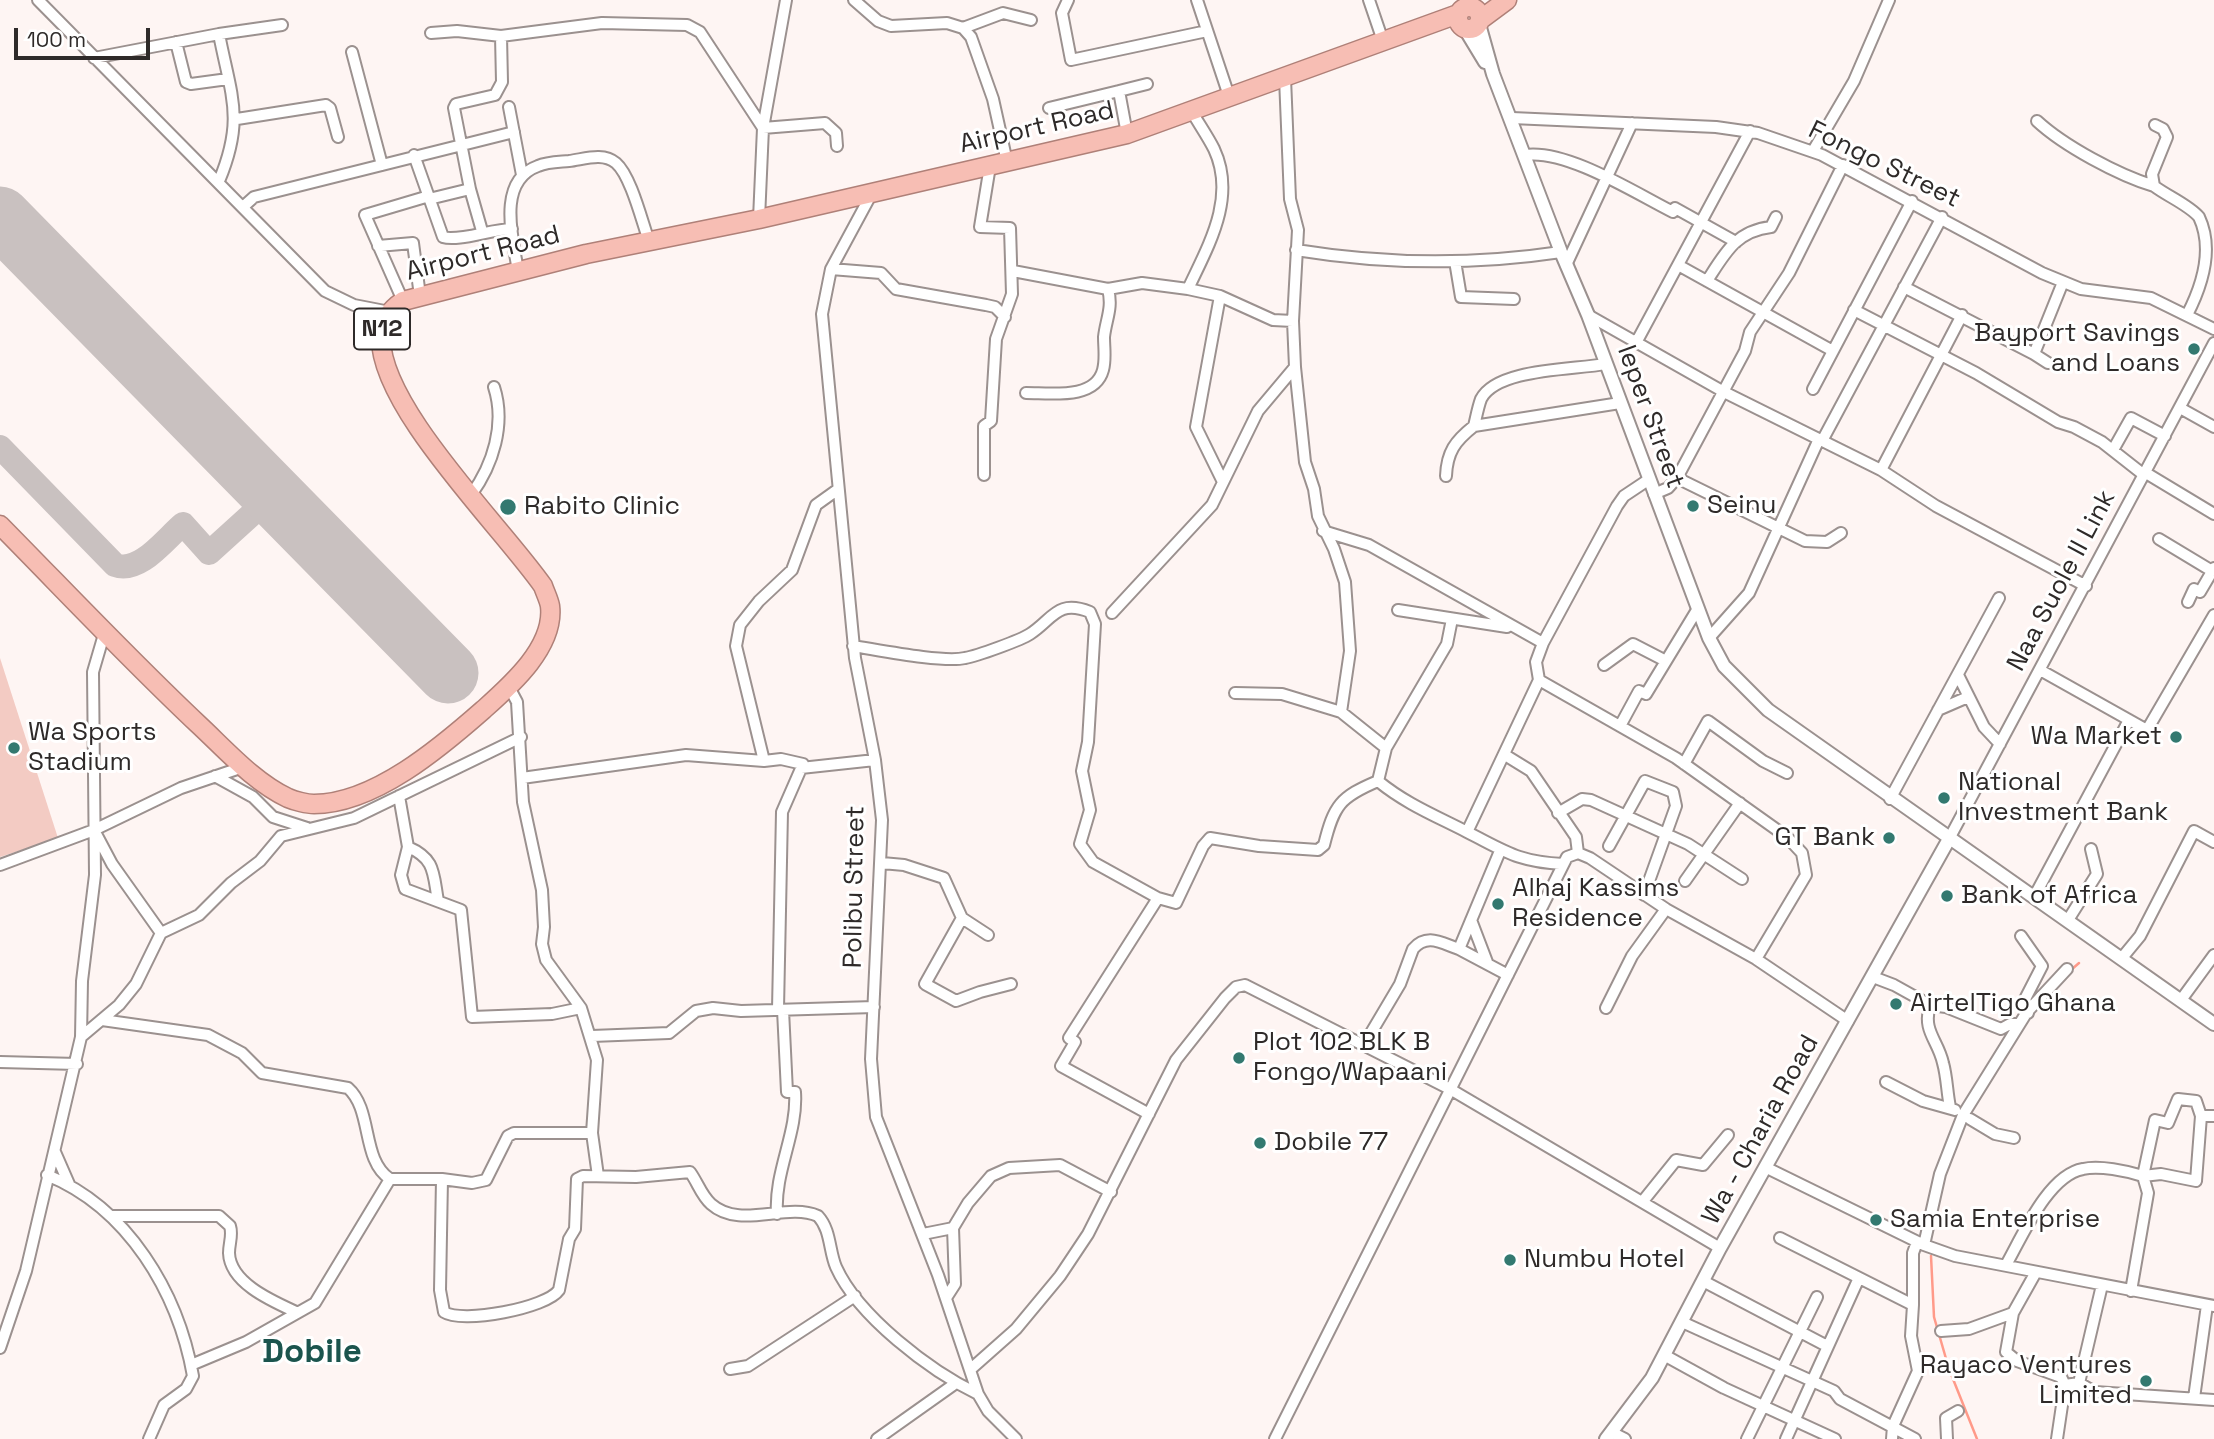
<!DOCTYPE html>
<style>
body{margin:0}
#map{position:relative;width:2214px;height:1439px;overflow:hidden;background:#fef5f3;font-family:"Space Grotesk",sans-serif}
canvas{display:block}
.scale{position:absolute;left:14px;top:28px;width:136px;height:32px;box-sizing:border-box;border:4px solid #2e2a29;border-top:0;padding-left:9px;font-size:21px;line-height:24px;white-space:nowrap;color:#2e2a29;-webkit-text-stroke:5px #fff;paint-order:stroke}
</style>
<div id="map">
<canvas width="2214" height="1439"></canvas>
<div class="scale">100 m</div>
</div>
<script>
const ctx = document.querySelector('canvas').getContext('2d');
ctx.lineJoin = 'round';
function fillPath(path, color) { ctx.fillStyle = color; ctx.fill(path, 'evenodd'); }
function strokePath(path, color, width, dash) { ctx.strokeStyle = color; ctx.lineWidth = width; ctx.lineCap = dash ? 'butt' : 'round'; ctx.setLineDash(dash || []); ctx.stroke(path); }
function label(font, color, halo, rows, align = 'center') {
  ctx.font = font + ' "Space Grotesk",sans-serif'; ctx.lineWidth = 6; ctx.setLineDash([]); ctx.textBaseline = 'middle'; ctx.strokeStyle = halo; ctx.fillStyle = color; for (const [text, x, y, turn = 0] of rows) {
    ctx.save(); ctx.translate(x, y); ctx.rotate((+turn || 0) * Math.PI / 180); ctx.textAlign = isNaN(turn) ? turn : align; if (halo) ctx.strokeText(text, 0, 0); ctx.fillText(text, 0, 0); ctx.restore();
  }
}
fillPath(new Path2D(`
 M0,658L58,838L0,857Z`), '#f3cbc3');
strokePath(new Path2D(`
 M2071,970L2079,963
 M1931,1256L1934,1317L1949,1369L1977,1439`), '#ff9a89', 2.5);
strokePath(new Path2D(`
 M0,447L115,565C140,574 165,539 183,524L209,553L273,495`), '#c9c1c0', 24);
strokePath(new Path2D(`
 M0,217L448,673`), '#c9c1c0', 61);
const minor = new Path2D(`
 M38,0L325,291L354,305L390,312
 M854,0L878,21L891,26L947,23L963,28L971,37L993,99L1007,162
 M1068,0L1062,13L1071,60L1207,31
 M1197,0L1230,99
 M1369,0L1383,41
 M963,28L1003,13L1031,20
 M431,33L457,31L501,36L602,23L687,25L700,32L763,128L825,123L836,133L837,146
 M219,34L282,25
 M176,42L186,82L191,84L228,79
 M352,52L382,165
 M94,58L219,34C231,96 245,119 219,181
 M1285,78L1290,199L1298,230L1293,321L1295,367L1305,462L1314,489L1318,516L1334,549L1345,582L1350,651L1341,712L1386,748L1378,781
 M1119,91L1147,84
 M509,107L522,175
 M1049,108L1119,91L1127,134
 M1512,118L1716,127L1758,133L1822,155L2042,273L2081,289L2151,298L2214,329
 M237,119L326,105L330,108L338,137
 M2037,121C2064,146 2118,175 2154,186
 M2155,125L2163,129L2167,137L2152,174L2154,186C2167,196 2189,205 2199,217C2214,249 2202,286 2187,315
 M1813,151L1854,81L1889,0
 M414,155L443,237C458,242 492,229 512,229
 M1525,155C1567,149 1635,193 1673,212L1675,208L1736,242
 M470,189L454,108L456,104L495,95L502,82L501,36
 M872,193L831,269L822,314L855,658L875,760L882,820L871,1059L876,1117L938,1275L978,1394L988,1411L1016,1439
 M429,199L470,189L482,231
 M244,206L254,197L514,132
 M759,219L763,128L786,0
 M378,246L413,243L420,296
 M1296,250C1382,264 1474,265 1561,252
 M1455,261L1461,297L1514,299
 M1566,265L1632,123
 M1678,265L1833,351
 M831,269L881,273L896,289L986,305L995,307L1005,317
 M518,271C513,239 496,181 538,166C547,162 559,162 569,161C585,159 603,152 616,163C631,176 642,222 649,241
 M1013,271L1108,289L1142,283L1188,289L1220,296L1273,320L1293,321
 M1707,281C1725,253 1736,231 1771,227L1776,217
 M1904,287L2034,354
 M1188,289C1208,246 1237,198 1214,149C1208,137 1199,124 1192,112
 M1220,296L1196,427L1223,482
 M403,301L365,215L429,196
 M1854,310L1976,373L2058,422L2074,427L2102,442L2144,475
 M1588,315L1724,392L1881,470L1936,506L2086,586
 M1637,341L1750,131
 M2048,363L2034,354L2063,282
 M1813,389L1912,201
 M1026,393C1051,393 1095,400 1103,370C1106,359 1104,348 1104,337C1106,319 1113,308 1108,289
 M2180,408L2214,427
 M1474,426C1476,418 1478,407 1481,399C1497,368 1574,370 1605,364
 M1822,441L1942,217
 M2113,450L2131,418L2165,436
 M1881,470L1962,315
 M2146,473L2214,514
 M984,475V426L991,421L996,339L1012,294L1010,228L980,227L990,166
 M1446,476C1447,452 1455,441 1474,426L1620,403
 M1677,478L1805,541L1827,542L1841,533
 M1654,494L1668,488L1677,478L1745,351L1750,332L1789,273L1843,165
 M471,495C493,465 506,424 494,387
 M1323,531L1369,545L1543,643L1617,506L1624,496L1648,480
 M2159,539L2212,571
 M2188,602L2194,589L2200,592L2214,568
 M1398,610L1507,627
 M1112,613L1212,505L1258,411L1295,367
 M1709,638L1749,593L1819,439
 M853,646C879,650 943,663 965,658C977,656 1021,640 1030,634C1053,619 1057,599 1090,612L1095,624L1088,742L1082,771L1090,810L1080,844L1093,862L1158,898
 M1604,665L1633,644L1664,660
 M2040,670L2147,730L2214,615
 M1958,675L1984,727L2000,744
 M1539,680L1676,758L1787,837L1802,853L1806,875L1756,959
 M509,687L517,702L523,802L542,890L544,927L542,944L546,960L581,1008L597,1060L592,1133L598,1176
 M1235,693L1282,694L1341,712
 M1938,710L1968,697
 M1620,726L1639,691L1646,694L1697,610
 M1386,748L1447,644L1452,619
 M1505,755L1531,771L1576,837L1578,853
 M764,761L736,646L740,625L759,601L792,570L816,505L837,490
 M1684,764L1708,721L1763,761L1787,773
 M215,776L253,797L273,817L307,828
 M522,778L686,755L764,761L781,759L803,764L801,768L875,760
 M399,796L408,847L401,875L405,889L461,910L472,1017L552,1014L581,1008
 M1890,799L1999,598
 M1558,813L1582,799L1591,800L1688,844L1742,879
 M94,830L112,864L161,933
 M1467,832L1539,680L1536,662L1543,643
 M1949,839L2214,343
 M1609,846L1645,781L1673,792L1676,806L1644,895
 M408,847C436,859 433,874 438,901
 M1500,851L1459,949L1508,975
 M882,863L904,865L944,878L962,918L988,935
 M0,865L94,830L181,788L243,767
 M1685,881L1740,803
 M2034,897L2129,720
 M962,918L925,984L956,1001L980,992L1011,984
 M1471,920L1487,962
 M2068,920L2097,874L2091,849
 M2021,936L2042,966L2024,1001L2023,1006L2028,1013
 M2121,959L2140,936L2194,831L2214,842
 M1873,977L1894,985L1930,1005L1946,1007L2001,1029L2010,1024H2019
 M2181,1000L2214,955
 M1930,1005C1922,1031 1938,1040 1943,1063C1947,1077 1947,1093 1950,1107
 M1606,1008L1632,956L1666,909
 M778,1009L782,812L803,764
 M102,1020L208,1035L242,1053L262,1073L348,1088C373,1110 361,1160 390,1179H442L472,1183L486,1180L508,1136L514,1133H592
 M592,1036L669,1033L696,1011L713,1008L741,1011L874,1007
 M81,1037L119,1005L136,984L161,933L199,915L231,883L260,861L281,836L354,818L521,737
 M1365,1043L1400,984L1413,949C1427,933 1441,943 1459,949
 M0,1062L77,1064
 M1886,1082L1923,1101L1955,1110
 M1149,1114L1061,1066L1075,1042L1069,1038L1158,898L1176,903L1203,846L1210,838L1259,846L1318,850L1324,845C1334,805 1340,797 1378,781C1406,804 1436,816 1467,832C1505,851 1518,862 1563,864
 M2201,1116L2196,1101L2178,1099L2168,1123L2155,1120L2143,1176L2161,1174L2196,1181L2201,1116H2214
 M1970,1119L1995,1134L2014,1138
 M55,1152L69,1184
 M1767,1168L1924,1245L1955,1256L2214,1306
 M47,1175C128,1208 178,1292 193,1376L186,1389L164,1405L149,1439
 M442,1179L440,1290L444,1312C462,1324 547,1308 559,1290L569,1239L575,1229L577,1179L583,1176L636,1177L690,1172C698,1183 701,1195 711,1204C740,1230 786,1202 818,1216C831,1230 829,1251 836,1267C858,1316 930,1371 978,1394
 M1643,1201L1676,1160L1703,1165L1728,1135
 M777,1214C774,1171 798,1133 795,1092H787L783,1010
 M113,1216H219L230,1226C233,1235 229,1243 229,1253C230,1283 272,1301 296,1312
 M923,1234L953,1228L968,1203L991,1176L1009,1168L1060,1165L1111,1192
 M1780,1238L1913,1305L1911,1336L1918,1371L1893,1426L1892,1439
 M1924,1245L1940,1174L1963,1115L2027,1012L2067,969
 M2006,1265C2022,1237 2048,1175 2083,1169C2099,1165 2127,1171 2143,1176L2148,1193L2131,1291
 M2036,1272L2013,1313L2006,1352L2017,1361L2061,1377L2065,1385L2057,1439
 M1703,1281L1827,1346
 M946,1298L955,1284L953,1228
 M1913,1305V1253L1917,1242
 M1682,1322L1834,1391L1840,1399L1915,1439
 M1941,1331L1969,1329L2013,1313
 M0,1348L26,1271L81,1037L82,981L95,875L93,672L105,631
 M1664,1355L1724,1388L1835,1439
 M191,1365L246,1342L315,1303L390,1179
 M972,1368L1016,1329L1060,1276L1088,1234L1176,1060L1225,998L1236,987L1245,985L1450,1089L1720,1248
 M730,1369L748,1366L855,1296
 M2079,1383L2102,1285
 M2065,1385L2079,1383L2095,1392L2214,1400
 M2194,1398L2207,1305
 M1613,1433L1625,1439
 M877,1439L956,1383
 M1275,1439L1567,857L1578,853L1590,858L1666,909L1756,959L1848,1021
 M1747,1439L1817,1297
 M1786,1439L1858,1280
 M1947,1439L1946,1418L1958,1411`);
const tertiary = new Path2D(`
 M1471,0L1474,8
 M1479,24L1493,74L1561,252L1588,315L1709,638L1724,666L1768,710L2214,1024
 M1465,29L1485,62
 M1606,1439L1652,1378L1720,1248L1949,839`);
const trunk = new Path2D(`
 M1458 18a11 11 0 1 1 22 0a11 11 0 1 1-22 0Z
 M1480,20L1507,0
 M0,525C66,592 130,660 198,724C226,750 254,782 288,798C295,801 307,804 314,804C374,804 441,747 483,710C510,686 555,647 550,606C549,600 545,592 543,586C502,527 378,406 381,336C382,321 391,309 403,301L586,254L759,219L1127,134L1458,14`);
strokePath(minor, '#9b918f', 14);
strokePath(tertiary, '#9b918f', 16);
strokePath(trunk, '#af8078', 21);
strokePath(minor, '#fff', 10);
strokePath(tertiary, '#fff', 12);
strokePath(trunk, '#f7beb4', 18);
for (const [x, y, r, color] of [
 [2194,349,7,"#337970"],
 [1693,506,7,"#337970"],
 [508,507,9,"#337970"],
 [2176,737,7,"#337970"],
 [14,748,7,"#337970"],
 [1944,798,7,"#337970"],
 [1889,838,7,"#337970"],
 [1947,896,7,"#337970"],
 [1498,904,7,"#337970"],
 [1896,1004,7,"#337970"],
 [1239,1058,7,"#337970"],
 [1260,1143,7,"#337970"],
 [1876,1220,7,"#337970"],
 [1510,1260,7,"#337970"],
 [2146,1381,7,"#337970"]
]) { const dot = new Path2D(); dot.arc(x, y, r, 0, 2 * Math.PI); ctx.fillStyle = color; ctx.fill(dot); strokePath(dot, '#fff', 2.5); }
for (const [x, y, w] of [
 [382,329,56]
]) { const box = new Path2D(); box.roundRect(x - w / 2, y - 20.5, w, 41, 5); ctx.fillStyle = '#fff'; ctx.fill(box); strokePath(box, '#2e2a29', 2); }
label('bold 24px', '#2e2a29', null, [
 ["N12",382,329]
]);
label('26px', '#2e2a29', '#fff', [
 ["Airport Road",1037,128,-13],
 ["Fongo Street",1884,165,26],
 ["Airport Road",483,254,-14],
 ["Ieper Street",1650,417,70],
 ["Naa Suole II Link",2062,581,-62],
 ["Polibu Street",855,887,-89],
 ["Wa - Charia Road",1761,1130,-61]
]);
label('26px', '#2e2a29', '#fff', [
 ["Bayport Savings",2180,334,"right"],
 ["and Loans",2180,364,"right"],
 ["Seinu",1707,506],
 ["Rabito Clinic",524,507],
 ["Wa Sports",28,733],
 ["Stadium",28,763],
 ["Wa Market",2162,737,"right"],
 ["National",1958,783],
 ["Investment Bank",1958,813],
 ["GT Bank",1875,838,"right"],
 ["Alhaj Kassims",1512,889],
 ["Residence",1512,919],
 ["Bank of Africa",1961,896],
 ["AirtelTigo Ghana",1910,1004],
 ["Plot 102 BLK B",1253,1043],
 ["Fongo/Wapaani",1253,1073],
 ["Dobile 77",1274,1143],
 ["Samia Enterprise",1890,1220],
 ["Numbu Hotel",1524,1260],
 ["Rayaco Ventures",2132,1366,"right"],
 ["Limited",2132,1396,"right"]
], 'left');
label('bold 33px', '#1b544d', '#fff', [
 ["Dobile",312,1353]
]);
</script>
